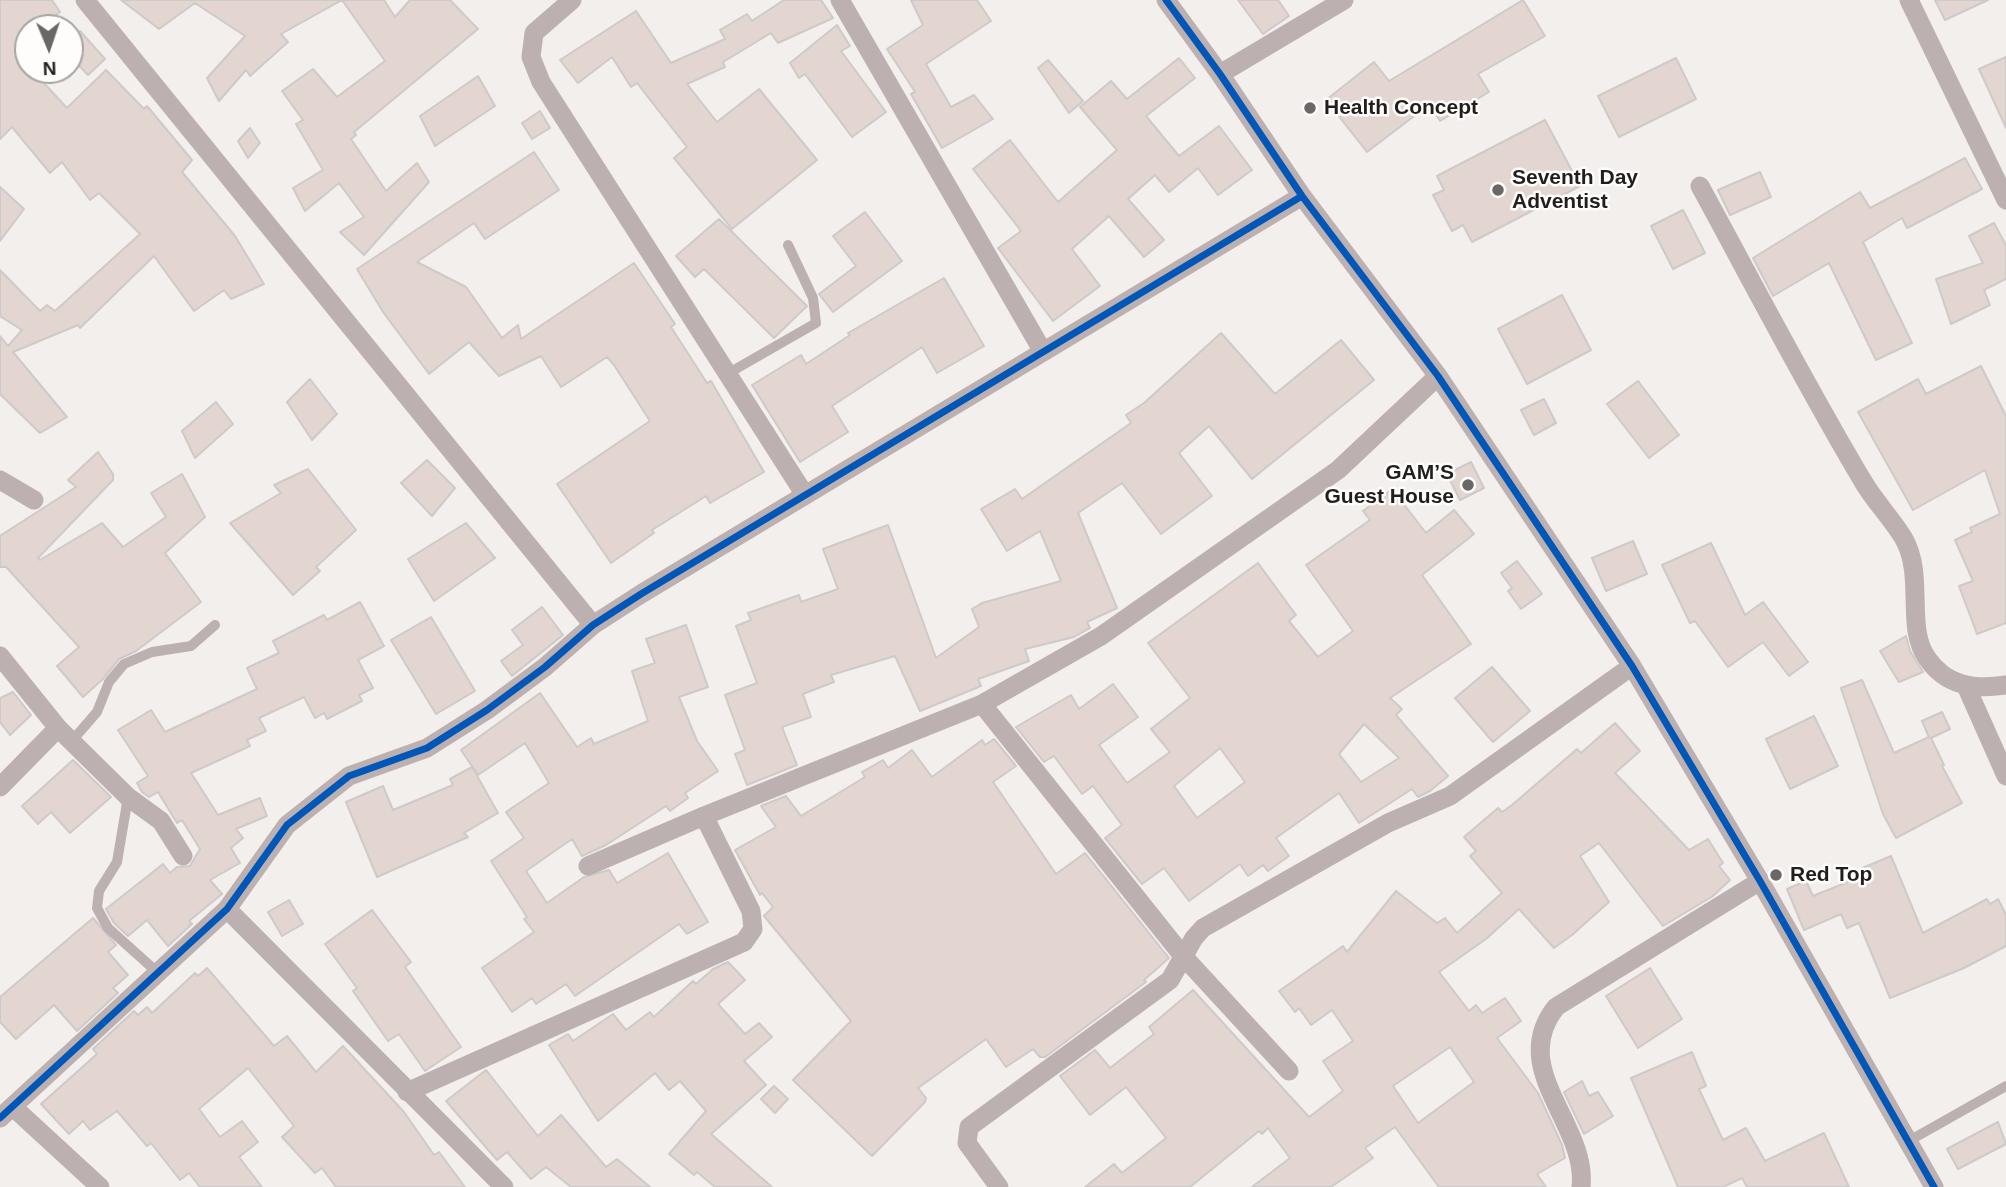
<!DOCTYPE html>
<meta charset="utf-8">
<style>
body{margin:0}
#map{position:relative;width:2006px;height:1187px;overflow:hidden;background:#f3efed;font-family:Helvetica,sans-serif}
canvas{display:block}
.north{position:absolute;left:14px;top:14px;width:70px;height:70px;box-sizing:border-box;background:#fefdfc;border:2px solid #a6a4a3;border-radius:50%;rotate:178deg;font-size:19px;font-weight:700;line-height:28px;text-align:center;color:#211e1d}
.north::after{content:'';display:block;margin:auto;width:24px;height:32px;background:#6a6766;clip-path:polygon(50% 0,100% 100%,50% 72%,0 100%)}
</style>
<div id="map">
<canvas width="2006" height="1187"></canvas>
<div class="north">N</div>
</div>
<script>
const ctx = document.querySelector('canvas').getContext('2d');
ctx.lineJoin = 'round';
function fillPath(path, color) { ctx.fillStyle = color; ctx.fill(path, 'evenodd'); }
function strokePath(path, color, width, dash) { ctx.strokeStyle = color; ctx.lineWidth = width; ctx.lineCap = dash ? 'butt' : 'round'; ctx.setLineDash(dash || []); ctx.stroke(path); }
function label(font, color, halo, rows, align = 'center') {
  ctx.font = font + ' Helvetica,sans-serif'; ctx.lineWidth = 5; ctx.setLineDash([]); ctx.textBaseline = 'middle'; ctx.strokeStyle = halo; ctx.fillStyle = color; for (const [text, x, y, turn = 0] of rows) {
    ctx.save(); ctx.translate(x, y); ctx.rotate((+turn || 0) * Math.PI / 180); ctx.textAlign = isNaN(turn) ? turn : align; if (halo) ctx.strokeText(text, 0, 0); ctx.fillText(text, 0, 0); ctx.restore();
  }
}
const building = new Path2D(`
 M0,0H52L60,12L41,28H28V70H49L42,81L67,108L106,70L144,109L147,106L192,160L182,172L235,236L264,284L231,299L224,290L194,311L154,256L80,328L78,325L13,352L67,417L40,433L0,394V336L8,346L22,330L0,316V270L40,311L47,305L55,311L140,234L99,193L90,200L62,162L50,173L12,127L0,139Z
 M121,0H384L395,17L410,0H450L478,29L354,132L356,135L351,139L386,191L417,163L429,182L364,255L340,232L364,217L339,183L305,211L293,188L323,170L296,124L303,120L282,91L313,69L337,97L385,61L342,0L281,34L288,42L250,76L246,70L219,101L207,78L245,36L195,3L159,29Z
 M784,0H821L833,18L778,43L771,33L723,62L725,67L687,84L717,122L759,89L817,160L732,229L674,158L687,147L637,83L631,87L612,57L578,83L560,60L636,11L671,63L725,39L720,30L747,14L752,21Z
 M911,0H977L991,21L926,64L951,107L974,95L993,119L942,148L911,94L915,92L887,49L923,25Z
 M1238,0H1278L1289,16L1263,34Z
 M1523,0L1545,36L1478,74L1489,92L1440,121L1430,104L1367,152L1326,100L1374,62L1389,81Z
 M1935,0H1988L1945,20Z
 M837,25L850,46L841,51L886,112L852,137L805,74L799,78L790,63Z
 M80,31L105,59L88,75L70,56V40Z
 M2006,57V128L1979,69Z
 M1179,58L1195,78L1146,116L1179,156L1219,126L1252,170L1218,195L1198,168L1169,192L1155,175L1128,199L1164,240L1144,257L1109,216L1072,249L1100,286L1053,321L998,248L1021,231L973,169L1010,140L1058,202L1117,150L1080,107L1111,81L1127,99Z
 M1676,58L1696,99L1619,137L1598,96Z
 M1048,60L1083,101L1069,113L1038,68Z
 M478,76L495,106L435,146L420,116Z
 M540,111L550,128L532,139L522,123Z
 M1545,120L1580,186L1472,242L1463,225L1452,231L1433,195L1444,190L1437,176Z
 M250,128L260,143L248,158L238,141Z
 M534,152L559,190L485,239L474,223L417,262L466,287L502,338L518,325L521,339L634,263L675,324L671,327L707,383L711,381L764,472L710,503L706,496L652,530L654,533L611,563L557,484L650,421L614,365L607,357L561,387L541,356L499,376L469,342L429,374L383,312L357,269Z
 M1965,158L1982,189L1907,228L1902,218L1863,242L1912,343L1876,360L1829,263L1773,296L1753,258L1860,192L1870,208Z
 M1760,172L1771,197L1730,215L1718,190Z
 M0,187L24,209L0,241Z
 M1683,210L1705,253L1673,269L1651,226Z
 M865,212L902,261L833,312L819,294L856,266L833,236Z
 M719,219L807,306L774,338L704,269L695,277L676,256Z
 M1994,223L2006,245V279L1984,290L1990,305L1951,324L1936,279L1983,263L1969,236Z
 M944,278L984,346L937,373L922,347L832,406L848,432L800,462L752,385L801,355L806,364L850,335L848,333Z
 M1562,295L1591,350L1527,384L1498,329Z
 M1221,333L1275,394L1341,340L1374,380L1252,479L1209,426L1179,453L1212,496L1161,534L1122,483L1078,513L1117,608L1087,622L1090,628L1074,637L1025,649L1029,661L978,679L981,686L920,711L895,656L831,675L834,682L803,694L811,717L782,727L797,765L747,785L735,754L745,750L725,695L757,683L736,626L751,620L748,613L799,595L801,602L838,589L823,549L888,525L936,658L979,627L972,609L982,603L1061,581L1040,531L1007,551L981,509L1015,489L1022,499L1131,423L1126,415L1144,403Z
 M1981,366L2006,416V623L1977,634L1959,586L1973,581L1955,540L1972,532L1970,528L2000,514L1985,470L1913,510L1858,412L1918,379L1926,394Z
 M310,379L337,414L312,440L287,402Z
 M1638,381L1679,435L1649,458L1607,404Z
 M1544,399L1556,423L1534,435L1521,410Z
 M216,402L233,424L195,458L182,431Z
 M98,452L113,474V480L38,558L40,560L102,523L123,547L166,517L151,493L182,474L205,517L165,553L201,602L136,651L119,659L102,680L83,697L57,666L79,647L6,567H0V536L76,487L68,480Z
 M427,460L455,488L432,516L401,483Z
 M1471,462L1484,488L1460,500L1447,474Z
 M308,469L356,530L316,567L320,571L293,595L230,523L281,493L274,485Z
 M1392,489L1426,533L1454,510L1474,534L1422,575L1471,644L1390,698L1402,709L1396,715L1448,776L1430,791L1418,797L1412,789L1359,823L1339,793L1276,838L1289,856L1268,871L1263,865L1248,876L1240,864L1189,901L1164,868L1142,884L1105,838L1122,825L1093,786L1082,794L1054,756L1044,762L1016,727L1071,695L1079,709L1113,684L1138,717L1099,745L1127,783L1170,752L1151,729L1190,698L1148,643L1258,563L1296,615L1289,621L1318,657L1353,631L1306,565L1370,520L1363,511ZM1364,724L1399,758L1361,782L1339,754ZM1220,748L1245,782L1197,818L1174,786Z
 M466,523L495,558L434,601L408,559Z
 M1633,541L1647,574L1606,591L1592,558Z
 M1711,543L1745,615L1763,602L1808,662L1789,676L1763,642L1728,667L1695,621L1690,623L1662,565Z
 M1517,561L1542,594L1521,609L1508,591L1512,588L1501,573Z
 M360,602L384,646L358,660L373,688L359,695L362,701L327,719L324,713L315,718L304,697L259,718L266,731L247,740L250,746L191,773L218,815L260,798L267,816L236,829L243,838L231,848L240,863L210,880L222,894L189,921L192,924L168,946L147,920L128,936L114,923L106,909L163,864L170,873L177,867L190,866L200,849L182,820L177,823L158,792L149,797L142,792L137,783L148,776L118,730L151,710L165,732L257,689L247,668L279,653L273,641L324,615L327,620Z
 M542,607L563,635L512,676L501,661L523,645L512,630Z
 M431,617L475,691L436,714L391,640Z
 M686,625L708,687L679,697L697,741L718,771L685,793L688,798L670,811L666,806L606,845L582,856L572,839L526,871L547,903L584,877L609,870L617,883L668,853L708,922L687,934L679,924L575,996L566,984L536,1004L532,998L512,1012L482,968L534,932L524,919L527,917L491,861L524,838L506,812L549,783L525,743L478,775L461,750L540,693L577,747L591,738L594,744L648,721L632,671L655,663L646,639Z
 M1906,636L1910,651L1923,672L1899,682L1880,651Z
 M1492,667L1530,711L1493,742L1455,698Z
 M1862,680L1894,753L1929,737L1922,721L1942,712L1950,729L1931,738L1944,765L1942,766L1962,803L1896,838L1883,814L1841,688Z
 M13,692L31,715L10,735L0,722V698Z
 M1814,716L1838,766L1790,789L1766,739Z
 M1615,723L1640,751L1615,773L1689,850L1708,839L1723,863L1719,866L1730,880L1713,896L1663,926L1599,843L1580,856L1609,902L1572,935L1554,948L1519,909L1486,939L1439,972L1469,1011L1476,1005L1482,1013L1505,998L1521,1021L1497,1038L1538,1093L1562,1145L1565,1158L1537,1174L1546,1187H1439L1395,1127L1365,1148L1373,1158L1331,1187H1252L1290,1158L1268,1128L1262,1134L1259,1131L1190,1187H1085L1114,1164L1122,1173L1166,1138L1126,1087L1090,1115L1060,1076L1095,1050L1110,1068L1154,1034L1149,1027L1193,990L1309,1117L1343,1091L1323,1061L1353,1041L1332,1010L1311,1025L1299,1008L1295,1012L1279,991L1343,946L1347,952L1396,891L1437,923L1445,918L1457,933L1502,893L1470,856L1476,851L1464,837L1498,808L1502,812L1512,805L1577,749L1581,753ZM1450,1047L1474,1082L1418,1123L1393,1086Z
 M994,739L1016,766L993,782L1056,874L1085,853L1169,958L1144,980L1146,982L1045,1057H1040L1033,1049L1006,1067L986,1039L918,1088L926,1098L925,1102L872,1156L793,1080L851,1021L764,916L773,907L762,893L760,895L735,850L776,827L761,806L786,796L801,816L865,777L862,772L883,760L888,768L912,750L932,777L982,740L985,745Z
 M73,760L111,797L70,833L51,812L38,824L22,806Z
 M472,767L498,813L464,833L468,837L377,877L346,802L383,786L393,810L453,785L450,779Z
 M1891,856L1923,933L1987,899L1990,904L1998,899L2006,915V946L1964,968L1890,998L1859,923L1847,928L1841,914L1804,930L1787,889L1806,881L1813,896L1855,879L1853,872Z
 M289,900L303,924L282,936L268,912Z
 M372,910L411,962L405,967L461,1047L425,1071L399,1034L388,1041L353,991L357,988L325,944Z
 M93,918L116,945L108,952L128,975L113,988L118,993L77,1031L54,1005L16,1039L0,1022V997Z
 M728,962L745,980L718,1004L745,1034L759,1023L772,1037L744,1061L766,1085L711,1134L772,1187H715L697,1172L694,1175L669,1154L706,1111L680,1081L669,1090L655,1073L598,1121L549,1045L568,1034L573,1041L613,1014L626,1030L650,1012L654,1017L693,981L696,984L713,969Z
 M207,968L274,1046L287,1036L316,1072L343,1046L404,1112L434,1155L439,1152L465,1187H336L322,1168L315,1173L282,1137L294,1126L248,1068L199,1109L220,1137L242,1121L258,1142L239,1157L262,1187H200L189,1173L180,1180L151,1143L147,1146L117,1111L90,1130L83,1121L69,1134L41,1104L97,1054L93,1049L134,1011L138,1015L147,1007L152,1013L195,973L198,976Z
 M1650,968L1682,1019L1638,1048L1606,996Z
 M1692,1052L1706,1086L1699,1089L1723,1140L1746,1128L1765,1161L1824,1133L1849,1187H1747L1742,1178L1723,1187H1678L1631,1078Z
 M486,1070L538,1136L561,1115L606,1167L617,1159L650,1187H571L546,1167L531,1179L507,1152L497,1160L446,1101Z
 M1582,1081L1589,1096L1598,1092L1613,1116L1584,1134L1564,1092Z
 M774,1086L788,1099L775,1113L761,1099Z
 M1998,1122L2006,1144L1958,1169L1947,1149Z`);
fillPath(building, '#e3d6d1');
strokePath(building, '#cdcac9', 2);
strokePath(new Path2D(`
 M727,374L816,323L813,298L788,245
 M71,742L97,712L109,682L124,664L152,652L191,646L215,625
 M128,797L117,862L99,891L97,908L108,928L157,972
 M1907,1142L2006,1086`), '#bdb0b0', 10);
strokePath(new Path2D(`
 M85,0L593,625
 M572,0L534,33L531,57L541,82L805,495
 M840,0L1042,350
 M1166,0L1220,74L1302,196L1438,376L1632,666L1760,881L1934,1187
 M1909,0L2006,200
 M1220,74L1344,0
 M1700,186C1754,285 1806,386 1864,483C1876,503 1893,520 1904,539C1925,576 1905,627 1927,658C1946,686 1974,690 2006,685
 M0,480L34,500
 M0,656L58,728L128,797L161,821L183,856
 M1966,686L2006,776
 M982,704L1183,956L1289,1071
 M0,787L58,728
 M588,866L704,816L982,704L1101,636L1338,470L1438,376
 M227,909L504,1187
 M407,1092L744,942L753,929L751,911L704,816
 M13,1107L100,1187
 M0,1118L227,909L287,825L349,776L427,748L487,710L545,667L593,625L641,594L1302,196
 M999,1187L967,1143L969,1127L1170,980L1194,938L1203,928L1388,823L1450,796L1632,666
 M1581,1187C1588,1124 1507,1069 1556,1007L1760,881`), '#bdb0b0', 19);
strokePath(new Path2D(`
 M1166,0L1220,74L1302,196L1438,376L1632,666L1760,881L1934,1187
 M0,1118L227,909L287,825L349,776L427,748L487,710L545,667L593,625L641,594L1302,196`), '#0057b8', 7);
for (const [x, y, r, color] of [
 [1310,108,7,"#6a6766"],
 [1498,190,7,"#6a6766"],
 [1468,485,7,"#6a6766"],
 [1776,875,7,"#6a6766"]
]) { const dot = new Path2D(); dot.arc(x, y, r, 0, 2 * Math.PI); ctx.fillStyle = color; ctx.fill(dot); strokePath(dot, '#fefdfc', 2.5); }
label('bold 21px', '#211e1d', '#fefdfc', [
 ["Health Concept",1324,108],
 ["Seventh Day",1512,178],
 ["Adventist",1512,202],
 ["GAM’S",1454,473,"right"],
 ["Guest House",1454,497,"right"],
 ["Red Top",1790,875]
], 'left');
</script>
